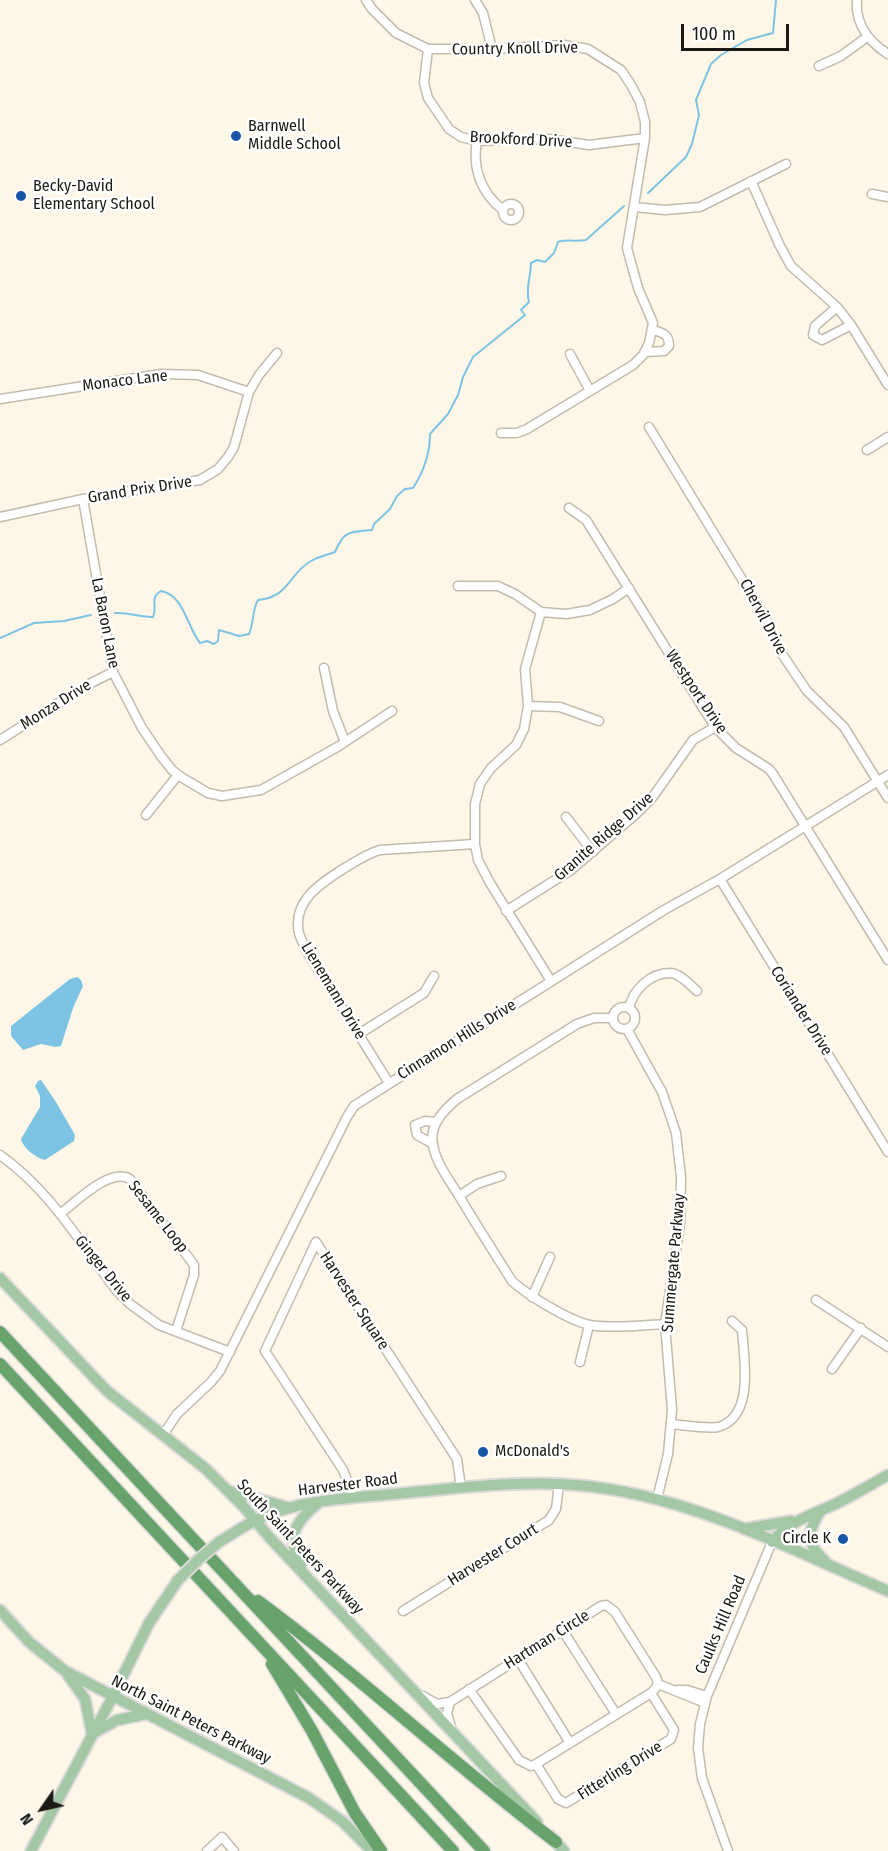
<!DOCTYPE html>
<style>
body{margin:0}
#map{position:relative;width:888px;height:1851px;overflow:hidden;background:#fef7e7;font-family:"Fira Sans Condensed",sans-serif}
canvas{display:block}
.north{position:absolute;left:12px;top:1779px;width:60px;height:60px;-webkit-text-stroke:4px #fff;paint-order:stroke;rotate:236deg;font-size:16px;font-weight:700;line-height:24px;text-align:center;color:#1b1913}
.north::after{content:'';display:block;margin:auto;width:21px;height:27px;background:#1b1913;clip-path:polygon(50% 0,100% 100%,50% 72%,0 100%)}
.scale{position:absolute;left:681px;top:24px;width:108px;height:27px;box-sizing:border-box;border:3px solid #1b1913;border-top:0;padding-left:8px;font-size:18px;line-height:21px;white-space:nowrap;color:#1b1913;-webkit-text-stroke:4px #fff;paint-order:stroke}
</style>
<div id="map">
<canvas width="888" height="1851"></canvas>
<div class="north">N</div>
<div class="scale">100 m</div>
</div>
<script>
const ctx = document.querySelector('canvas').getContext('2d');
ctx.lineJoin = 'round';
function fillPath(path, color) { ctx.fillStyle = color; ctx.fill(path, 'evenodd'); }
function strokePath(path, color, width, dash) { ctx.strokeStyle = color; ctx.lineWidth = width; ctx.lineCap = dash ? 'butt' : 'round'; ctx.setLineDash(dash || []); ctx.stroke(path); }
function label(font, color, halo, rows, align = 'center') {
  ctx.font = font + ' "Fira Sans Condensed",sans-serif'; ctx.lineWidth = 5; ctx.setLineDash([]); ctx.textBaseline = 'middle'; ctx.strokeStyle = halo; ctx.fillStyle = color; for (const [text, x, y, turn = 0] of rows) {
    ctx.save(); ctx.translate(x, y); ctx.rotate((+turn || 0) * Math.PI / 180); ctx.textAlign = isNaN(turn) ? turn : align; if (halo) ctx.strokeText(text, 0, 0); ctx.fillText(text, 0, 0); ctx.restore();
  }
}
fillPath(new Path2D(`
 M77,977L81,980L83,986L73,1008L61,1046L56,1047L41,1044L23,1050L11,1036V1026L70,979Z
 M41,1080L56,1102L75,1135L74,1141L45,1160C36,1158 23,1148 21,1139L40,1107V1096L35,1086L38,1081Z`), '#7dc3e4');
strokePath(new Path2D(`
 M648,193L686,157L692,144L699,115L696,100L711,64L721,55L747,40L773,33L776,0
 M115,613C128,612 140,617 153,617C158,606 149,598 161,591C184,595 187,627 200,643L207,641L214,644L218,641L219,630L239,636L249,634C254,623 252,610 258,600C290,597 288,574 311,561C318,557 327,555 335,552C344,530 350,532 372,530L374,524L390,509L397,496L405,489L413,488C424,471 430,454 430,434L448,414L458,395L463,377L473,357L525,315L521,310L529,302C525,290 531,276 531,263L537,260L545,262L554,253L558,242C568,239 576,242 586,240L624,206
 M0,638L34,623L64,621L91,615`), '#7dc3e4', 2);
const minor = new Path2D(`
 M366,0L372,9L396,33L428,49H492L564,45L588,49L621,70L631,85L640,102L645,122V138L627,248L638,288L653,323L649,343L643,355L633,365L527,429L517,433H501
 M475,0L483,13L492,49
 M857,0C855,24 869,42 888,54
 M428,49L424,83L428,98L449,129L461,137L477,141L549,139L589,145L645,138
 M819,66L841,56L867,37
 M477,141C472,168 481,193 503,210
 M751,181L780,246L791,266L837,307L851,325L888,385
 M872,194L888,197
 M503 212a8 8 0 1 1 16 0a8 8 0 1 1-16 0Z
 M635,207L665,210L700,207L786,164
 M837,307L815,326L813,335L822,340L851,325
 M645,352L664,351L669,346C669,334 663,333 653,330
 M570,354L590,391
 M0,399L161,374L198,375L249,392
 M649,427L765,617L780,651L807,691L844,727L888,798
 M867,450L888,437
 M83,499L113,672L142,728L161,756L172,770L181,777L208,793L222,796L261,790L339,746L392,711
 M569,508L586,520L715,727L736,748L769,769L773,774L888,960
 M0,517L83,499L200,480L218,469L228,457L234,447L249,392L259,375L277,353
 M458,586H498L515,594L541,612L566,614L590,610L613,599L629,588
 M541,612L525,669L528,706L524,729L516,745L491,768L480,784L475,804V844L478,860L490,883L551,981
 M324,668L333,711L345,742
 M528,706L560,707L599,721
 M0,740L85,686L113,672
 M146,815L178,775
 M566,817L593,852
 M720,879L888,1152
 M506,911L571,870L636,814L652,798L693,740L715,727
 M613 1018a11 11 0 1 1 22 0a11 11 0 1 1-22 0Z
 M629,1008C633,990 650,973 670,973C680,973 690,985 697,991
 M613,1018H594L577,1024L457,1099C443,1111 429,1125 433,1145C436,1162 447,1177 456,1191C474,1221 493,1251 512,1281C527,1295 570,1321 590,1325C610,1329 644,1325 665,1324
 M627,1029L662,1092L670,1115L676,1133L681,1177L680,1224L665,1324L672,1410L668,1454L657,1499
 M359,1034L424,993L434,976
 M389,1083L306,950C304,944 300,938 299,933C292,901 321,883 343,869C355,862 366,854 380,850L475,844
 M433,1144L417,1135L415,1125L425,1121L436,1122
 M0,1155C50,1190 80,1243 117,1291L130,1304L159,1325L230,1352
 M459,1196L477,1184L501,1176
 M60,1214C76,1202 110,1167 130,1179L194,1265V1275L176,1331
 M532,1297L550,1257
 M816,1300L888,1347
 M580,1362L589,1325
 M832,1369L861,1328
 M671,1424C683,1425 707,1429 718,1427C755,1417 744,1358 742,1330L732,1321
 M163,1435L177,1414L211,1382L220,1371L347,1117L354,1106L664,910L720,879L888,775
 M354,1498L343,1470L265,1351L316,1242L457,1459L461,1488
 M403,1611L549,1520L556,1509L559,1484
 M563,1631L616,1714
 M518,1659L570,1743
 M658,1684L705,1703
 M677,1690H687L707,1696
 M423,1696L437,1704L450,1702L601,1606L606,1605L615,1612L656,1677C659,1684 657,1688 651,1693L536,1764L531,1766L519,1760L469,1689
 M450,1702L447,1713L451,1727
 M536,1764L558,1799L566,1803L671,1739L674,1730L651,1693
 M207,1851L222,1837L234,1851
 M728,1851L702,1778L698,1748L700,1724L707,1696L772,1542`);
const major = new Path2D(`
 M0,1278L107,1391L206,1469L243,1506L270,1538L537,1822
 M229,1491L290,1508
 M820,1512C807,1531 806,1545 825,1561
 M744,1529L791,1521
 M219,1542C231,1535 242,1527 254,1521C300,1498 355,1498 405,1493C456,1488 507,1482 558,1484C676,1488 782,1546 888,1591
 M772,1542C788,1522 811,1515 833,1505C852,1496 870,1485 888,1475
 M301,1566C286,1537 294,1523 318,1503
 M0,1610L29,1642L65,1671L309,1798L342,1821L372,1851
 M68,1675L85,1699L92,1734
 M92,1734L117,1720L147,1714
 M550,1836L564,1851
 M31,1851L113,1696L149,1623L178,1580`);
const highway = new Path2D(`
 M0,1332L484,1851
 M0,1364L453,1851
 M258,1601C361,1677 454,1765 556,1842
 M272,1664L312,1731L355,1813L381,1851`);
strokePath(minor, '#c3bcae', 11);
strokePath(major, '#dbdad9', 14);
strokePath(highway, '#dbdad9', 15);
strokePath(minor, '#fff', 8);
strokePath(major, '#a4c8a6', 10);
strokePath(highway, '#68a36b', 12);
const majorBridge = new Path2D(`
 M178,1580L199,1559L219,1542`);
strokePath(majorBridge, '#dbdad9', 14, []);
strokePath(majorBridge, '#a4c8a6', 10);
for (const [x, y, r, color] of [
 [236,136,6,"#1954a5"],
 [21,196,6,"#1954a5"],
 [483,1452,6,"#1954a5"],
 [843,1539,6,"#1954a5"]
]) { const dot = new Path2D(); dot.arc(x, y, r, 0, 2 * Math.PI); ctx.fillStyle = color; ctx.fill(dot); strokePath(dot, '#fff', 2); }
label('16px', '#1b1913', '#fff', [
 ["Country Knoll Drive",515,49,-1],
 ["Brookford Drive",521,140,3],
 ["Monaco Lane",125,381,-7],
 ["Grand Prix Drive",140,490,-9],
 ["Chervil Drive",763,617,62],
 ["La Baron Lane",105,623,79],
 ["Westport Drive",696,692,56],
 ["Monza Drive",56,705,-32],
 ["Granite Ridge Drive",604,837,-41],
 ["Lienemann Drive",333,991,59],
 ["Coriander Drive",801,1011,58],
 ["Cinnamon Hills Drive",457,1040,-32],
 ["Sesame Loop",158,1217,52],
 ["Summergate Parkway",674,1263,-85],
 ["Ginger Drive",103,1269,51],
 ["Harvester Square",354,1301,57],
 ["Harvester Road",348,1485,-7],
 ["South Saint Peters Parkway",300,1547,47],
 ["Harvester Court",493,1555,-32],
 ["Caulks Hill Road",721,1625,-67],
 ["Hartman Circle",547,1640,-32],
 ["North Saint Peters Parkway",191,1720,27],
 ["Fitterling Drive",620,1771,-32]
]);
label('16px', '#1b1913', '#fff', [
 ["Barnwell",248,127],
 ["Middle School",248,145],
 ["Becky-David",33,187],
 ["Elementary School",33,205],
 ["McDonald's",495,1452],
 ["Circle K",831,1539,"right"]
], 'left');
</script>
